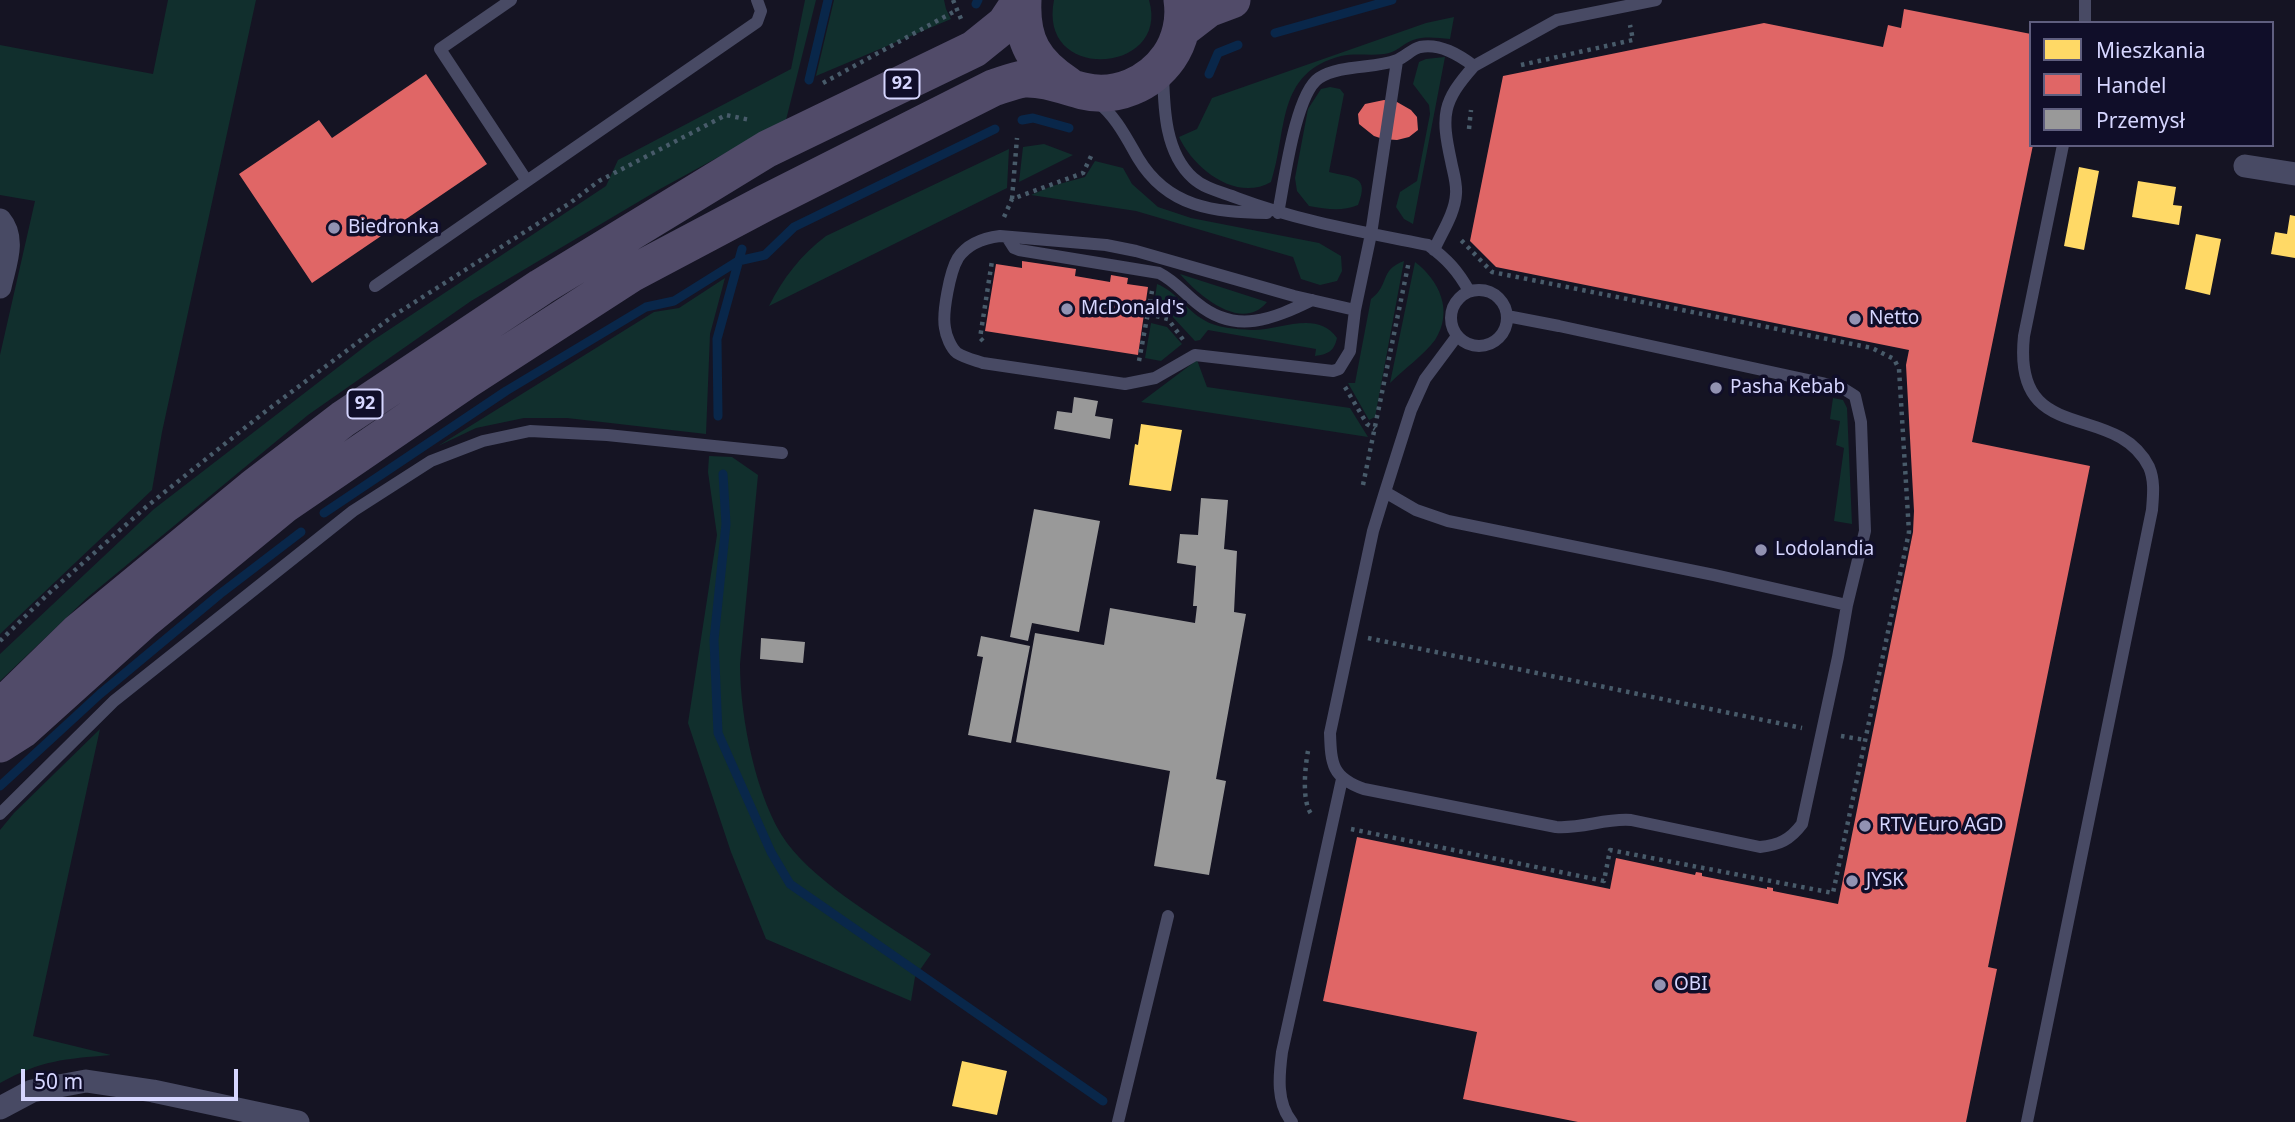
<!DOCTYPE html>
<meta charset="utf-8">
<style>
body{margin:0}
#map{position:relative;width:2295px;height:1122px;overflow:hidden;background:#151423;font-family:"Noto Sans",sans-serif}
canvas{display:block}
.legend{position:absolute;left:2029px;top:21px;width:245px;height:126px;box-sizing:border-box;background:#100e29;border:2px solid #5f5e7f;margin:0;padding:9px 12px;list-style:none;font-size:21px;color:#d6d6ff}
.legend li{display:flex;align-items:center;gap:14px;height:35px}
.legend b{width:35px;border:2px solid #5f5e7f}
.scale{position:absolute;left:21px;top:1069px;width:217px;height:32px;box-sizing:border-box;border:4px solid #d6d6ff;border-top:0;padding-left:9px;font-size:21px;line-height:24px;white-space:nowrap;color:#d6d6ff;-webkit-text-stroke:5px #100e29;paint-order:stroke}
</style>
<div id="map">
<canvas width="2295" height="1122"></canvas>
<ul class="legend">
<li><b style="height:19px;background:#ffd966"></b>Mieszkania</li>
<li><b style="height:19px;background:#e06666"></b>Handel</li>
<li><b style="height:19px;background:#999"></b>Przemysł</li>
</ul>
<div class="scale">50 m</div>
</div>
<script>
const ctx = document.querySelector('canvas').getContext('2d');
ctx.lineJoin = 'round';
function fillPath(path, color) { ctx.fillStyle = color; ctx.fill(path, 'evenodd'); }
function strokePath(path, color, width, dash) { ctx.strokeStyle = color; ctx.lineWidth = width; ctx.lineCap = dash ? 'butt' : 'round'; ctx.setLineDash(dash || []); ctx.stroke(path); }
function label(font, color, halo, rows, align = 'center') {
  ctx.font = font + ' "Noto Sans",sans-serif'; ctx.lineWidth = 7; ctx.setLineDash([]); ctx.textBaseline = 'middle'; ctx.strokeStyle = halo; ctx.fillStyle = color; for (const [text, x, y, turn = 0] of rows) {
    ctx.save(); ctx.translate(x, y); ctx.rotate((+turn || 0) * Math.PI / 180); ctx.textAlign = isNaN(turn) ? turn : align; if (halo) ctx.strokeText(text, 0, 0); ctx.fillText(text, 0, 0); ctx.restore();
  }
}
fillPath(new Path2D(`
 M168,0H256L162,432L152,490L0,634V355L35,201L0,195V45L153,74Z
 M805,0H816L786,120L660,189L471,301L308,415L88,597L0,681V654L154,509L372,341L606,186L618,160L791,69Z
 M834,0H944L946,9L951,19L816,76Z
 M1054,0H1149C1171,74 1037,84 1054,0Z
 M1454,17L1450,39C1437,38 1425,36 1413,40C1402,44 1396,53 1384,54C1370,56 1355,53 1341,56C1275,73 1288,131 1271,182C1236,202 1194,169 1179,137L1197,129L1212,98L1426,23Z
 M1445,57L1413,224L1404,219L1396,207L1400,192L1417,181L1430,114L1429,105L1413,84L1419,62L1426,59Z
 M1330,87L1340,89L1344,94L1329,172C1353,178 1370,175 1358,205C1341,212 1327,209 1309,206L1297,191L1295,178L1308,109L1321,89Z
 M1044,144L1073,155L1019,182L1023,147Z
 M1009,149L1007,188L769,306C783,278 801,255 826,236Z
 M1095,161L1123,168L1132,184L1158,207L1191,218L1319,243L1341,256L1342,271L1337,281L1320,285L1301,279L1293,257L1136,211L1031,195L1052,186L1085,177Z
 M1404,261L1375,417L1369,420L1348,383H1355L1371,299C1390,285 1379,270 1404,261Z
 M1415,262C1439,280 1454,311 1435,340C1425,354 1403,370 1390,383Z
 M1180,274L1267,302C1242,333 1198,295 1180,274Z
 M725,278L710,334L706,434L567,418H524L476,428L438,446L654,312L679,308Z
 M1157,284C1177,292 1186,310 1204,320C1216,328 1237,329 1251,330C1279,331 1317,309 1337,338C1334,351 1329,354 1315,356L1316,349L1208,330L1200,340L1195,341L1171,315L1153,312Z
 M1151,323L1167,327L1182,344L1161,361L1145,358Z
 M1197,360L1207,387L1350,408L1368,437L1141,402Z
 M1833,398L1843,400L1847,408L1852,524L1834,521L1844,448L1836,445L1840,421L1830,419Z
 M709,456L732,457L758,475L740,664C740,717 756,800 787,843C818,885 887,924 931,954L915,977L911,1001L766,939L731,852L688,723L717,535L708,472Z
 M100,729L33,1036L111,1055C64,1059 42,1060 0,1083V830L14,813Z`), '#112f2d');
fillPath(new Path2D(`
 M2079,167L2099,171L2084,250L2064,246Z
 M2138,181L2176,187L2173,205L2182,206L2179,225L2132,217Z
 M2290,215L2295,216V258L2271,254L2275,232L2287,234Z
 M2196,234L2221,239L2210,295L2185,289Z
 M1141,424L1182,430L1171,491L1129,485L1135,444L1138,445Z
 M962,1061L1007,1071L997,1115L952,1106Z`), '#ffd966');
fillPath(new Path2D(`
 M1904,9L2031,34V145H2033L1972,442L2090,466L1988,967L1997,969L1966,1122H1578L1463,1099L1477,1032L1323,1001L1357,837L1610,889L1616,858L1695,875L1696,872L1702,873V876L1767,889V887L1773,888V891L1838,904L1913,532L1914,511L1906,365L1909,350L1496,267L1470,241L1503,76L1764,23L1883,47L1888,25L1901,28Z
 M426,74L487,164L312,283L239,174L319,120L332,138Z
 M1384,100L1397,102L1411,110L1417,117L1418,130L1409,137L1397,140L1383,139L1374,136L1359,124L1358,114L1365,104Z
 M1022,261L1076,269L1075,276L1110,282L1111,275L1128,278L1127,284L1148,287L1138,355L985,331L996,264L1022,268Z`), '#e06666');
fillPath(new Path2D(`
 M1074,397L1098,401L1095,416L1113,419L1110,439L1054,429L1057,411L1072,413Z
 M1201,498L1228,500L1224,549L1237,551L1234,612L1246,614L1216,779L1226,781L1209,875L1154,866L1170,771L1016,742L1035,633L1104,645L1110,608L1195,623L1197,606H1193L1196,566L1177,563L1180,534L1198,535Z
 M1034,509L1100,521L1079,632L1032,623L1028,641L1010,637Z
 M981,636L1030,646L1011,743L968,735L983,657L977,656Z
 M761,638L805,642L803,663L760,659Z`), '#999');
strokePath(new Path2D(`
 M976,4L978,0
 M1275,33L1392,0
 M1209,74L1218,53L1238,45
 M809,80L828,0
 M1022,120L1033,118L1069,128
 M718,416L717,339L742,249
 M723,474L726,524L714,640L718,733L771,852L790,884L1103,1101
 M324,513L506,391L646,307L674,301L738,261L765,255L794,227L995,129
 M0,786L100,694L220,594L301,532`), '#09274a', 9);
strokePath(new Path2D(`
 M953,0L961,19
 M1521,65L1633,40L1630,25
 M823,83L957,10
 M1469,129L1471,110
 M1012,199L1017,138
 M1004,217L1012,199L1083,173L1093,152
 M1148,314L1168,319L1184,341
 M983,341L980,338L992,261L994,259
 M1139,361L1152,291
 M1345,387L1367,424L1375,429
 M1363,485L1409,261
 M1368,638L1802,728
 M0,641L48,594L146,507L266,411L393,316L570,203L599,181L726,115L750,120
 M1841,736L1865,740
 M1308,751C1305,767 1301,805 1313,816
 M1351,829L1604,881L1610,850L1833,893L1909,532L1899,369L1894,359L1872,348L1492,272L1460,239`), '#485b6a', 4.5, [3.5, 5]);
strokePath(new Path2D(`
 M511,0L440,49L527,181
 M2085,23V0
 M1163,74C1164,109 1165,153 1193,178C1205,189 1222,192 1237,198C1298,221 1363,232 1428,245C1447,259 1458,271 1469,291
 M1096,101C1115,115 1126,137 1138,158C1168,208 1214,212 1267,213
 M1278,213C1284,184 1295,94 1319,78C1341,64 1375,69 1397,60C1405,57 1412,49 1420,47C1440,43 1459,55 1474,66L1557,20L1656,0
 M1007,237L1014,248L1019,250L1159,273C1175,281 1184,293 1198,304C1236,335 1273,319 1312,300
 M1434,250C1442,232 1455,213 1456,194C1457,183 1453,172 1451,161C1441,115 1442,102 1474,66
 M375,286L757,22L761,11L757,0
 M1451 318a28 28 0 1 1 56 0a28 28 0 1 1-56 0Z
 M1355,310L1294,296L1136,251L1106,245L1000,236C984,238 968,243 958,258C950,271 942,313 945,328C946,336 951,348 957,353C965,358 974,360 983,363L1125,384L1155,378L1195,355L1333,371L1339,369L1350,351L1355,310L1371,234L1397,61
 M1507,316L1559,326L1822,383L1844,389L1855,396L1861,422L1865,531L1847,605
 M1385,492L1416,510L1448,521L1714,575L1847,605L1838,657L1802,824C1790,840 1779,845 1760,847L1631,820C1605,818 1582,829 1556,827L1364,789C1332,778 1331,764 1330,733L1373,531Z
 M1385,492L1411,410L1425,379L1457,336
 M0,814L114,701L353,511L431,461L483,441L530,431L607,435L782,453
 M1118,1122L1168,916
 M1292,1122C1276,1103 1279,1075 1282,1052L1342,779
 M2027,1122L2152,510C2153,496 2155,481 2149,467C2115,399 2012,449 2024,336L2063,145`), '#484a64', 12);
strokePath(new Path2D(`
 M2245,166L2295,174
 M0,220C16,239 5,264 0,287
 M0,1108L32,1091L86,1081L153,1091L298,1122`), '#484a64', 23);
strokePath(new Path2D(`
 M1023,0C1021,41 1034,63 1068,85
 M1182,29L1208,9L1232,0
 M0,708L78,632L253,488L343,419L541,287L767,149L974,49L1005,24L1021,0
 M0,744L22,730L143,621L284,505L467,380L631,274L765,203L993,88C1003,85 1014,80 1024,79C1044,78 1064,86 1083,91C1116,99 1150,84 1169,57C1180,41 1185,20 1182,0`), '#514b69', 37);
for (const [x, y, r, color] of [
 [334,228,7,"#9292b2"],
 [1067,309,7,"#9292b2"],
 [1855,319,7,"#9292b2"],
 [1716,388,7,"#9292b2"],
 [1761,550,7,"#9292b2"],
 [1865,826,7,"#9292b2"],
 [1852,881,7,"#9292b2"],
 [1660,985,7,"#9292b2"]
]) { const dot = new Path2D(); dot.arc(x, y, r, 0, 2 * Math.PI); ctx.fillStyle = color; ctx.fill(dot); strokePath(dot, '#100e29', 2.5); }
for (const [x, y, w] of [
 [902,84,35],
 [365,404,35]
]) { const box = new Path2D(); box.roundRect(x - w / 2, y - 14.5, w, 29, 5); ctx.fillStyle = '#100e29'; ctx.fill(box); strokePath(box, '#d6d6ff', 2); }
label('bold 18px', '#d6d6ff', null, [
 ["92",902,84],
 ["92",365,404]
]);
label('19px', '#d6d6ff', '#100e29', [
 ["Biedronka",348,228],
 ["McDonald's",1081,309],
 ["Netto",1869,319],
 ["Pasha Kebab",1730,388],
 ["Lodolandia",1775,550],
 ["RTV Euro AGD",1879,826],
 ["JYSK",1866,881],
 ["OBI",1674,985]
], 'left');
</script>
